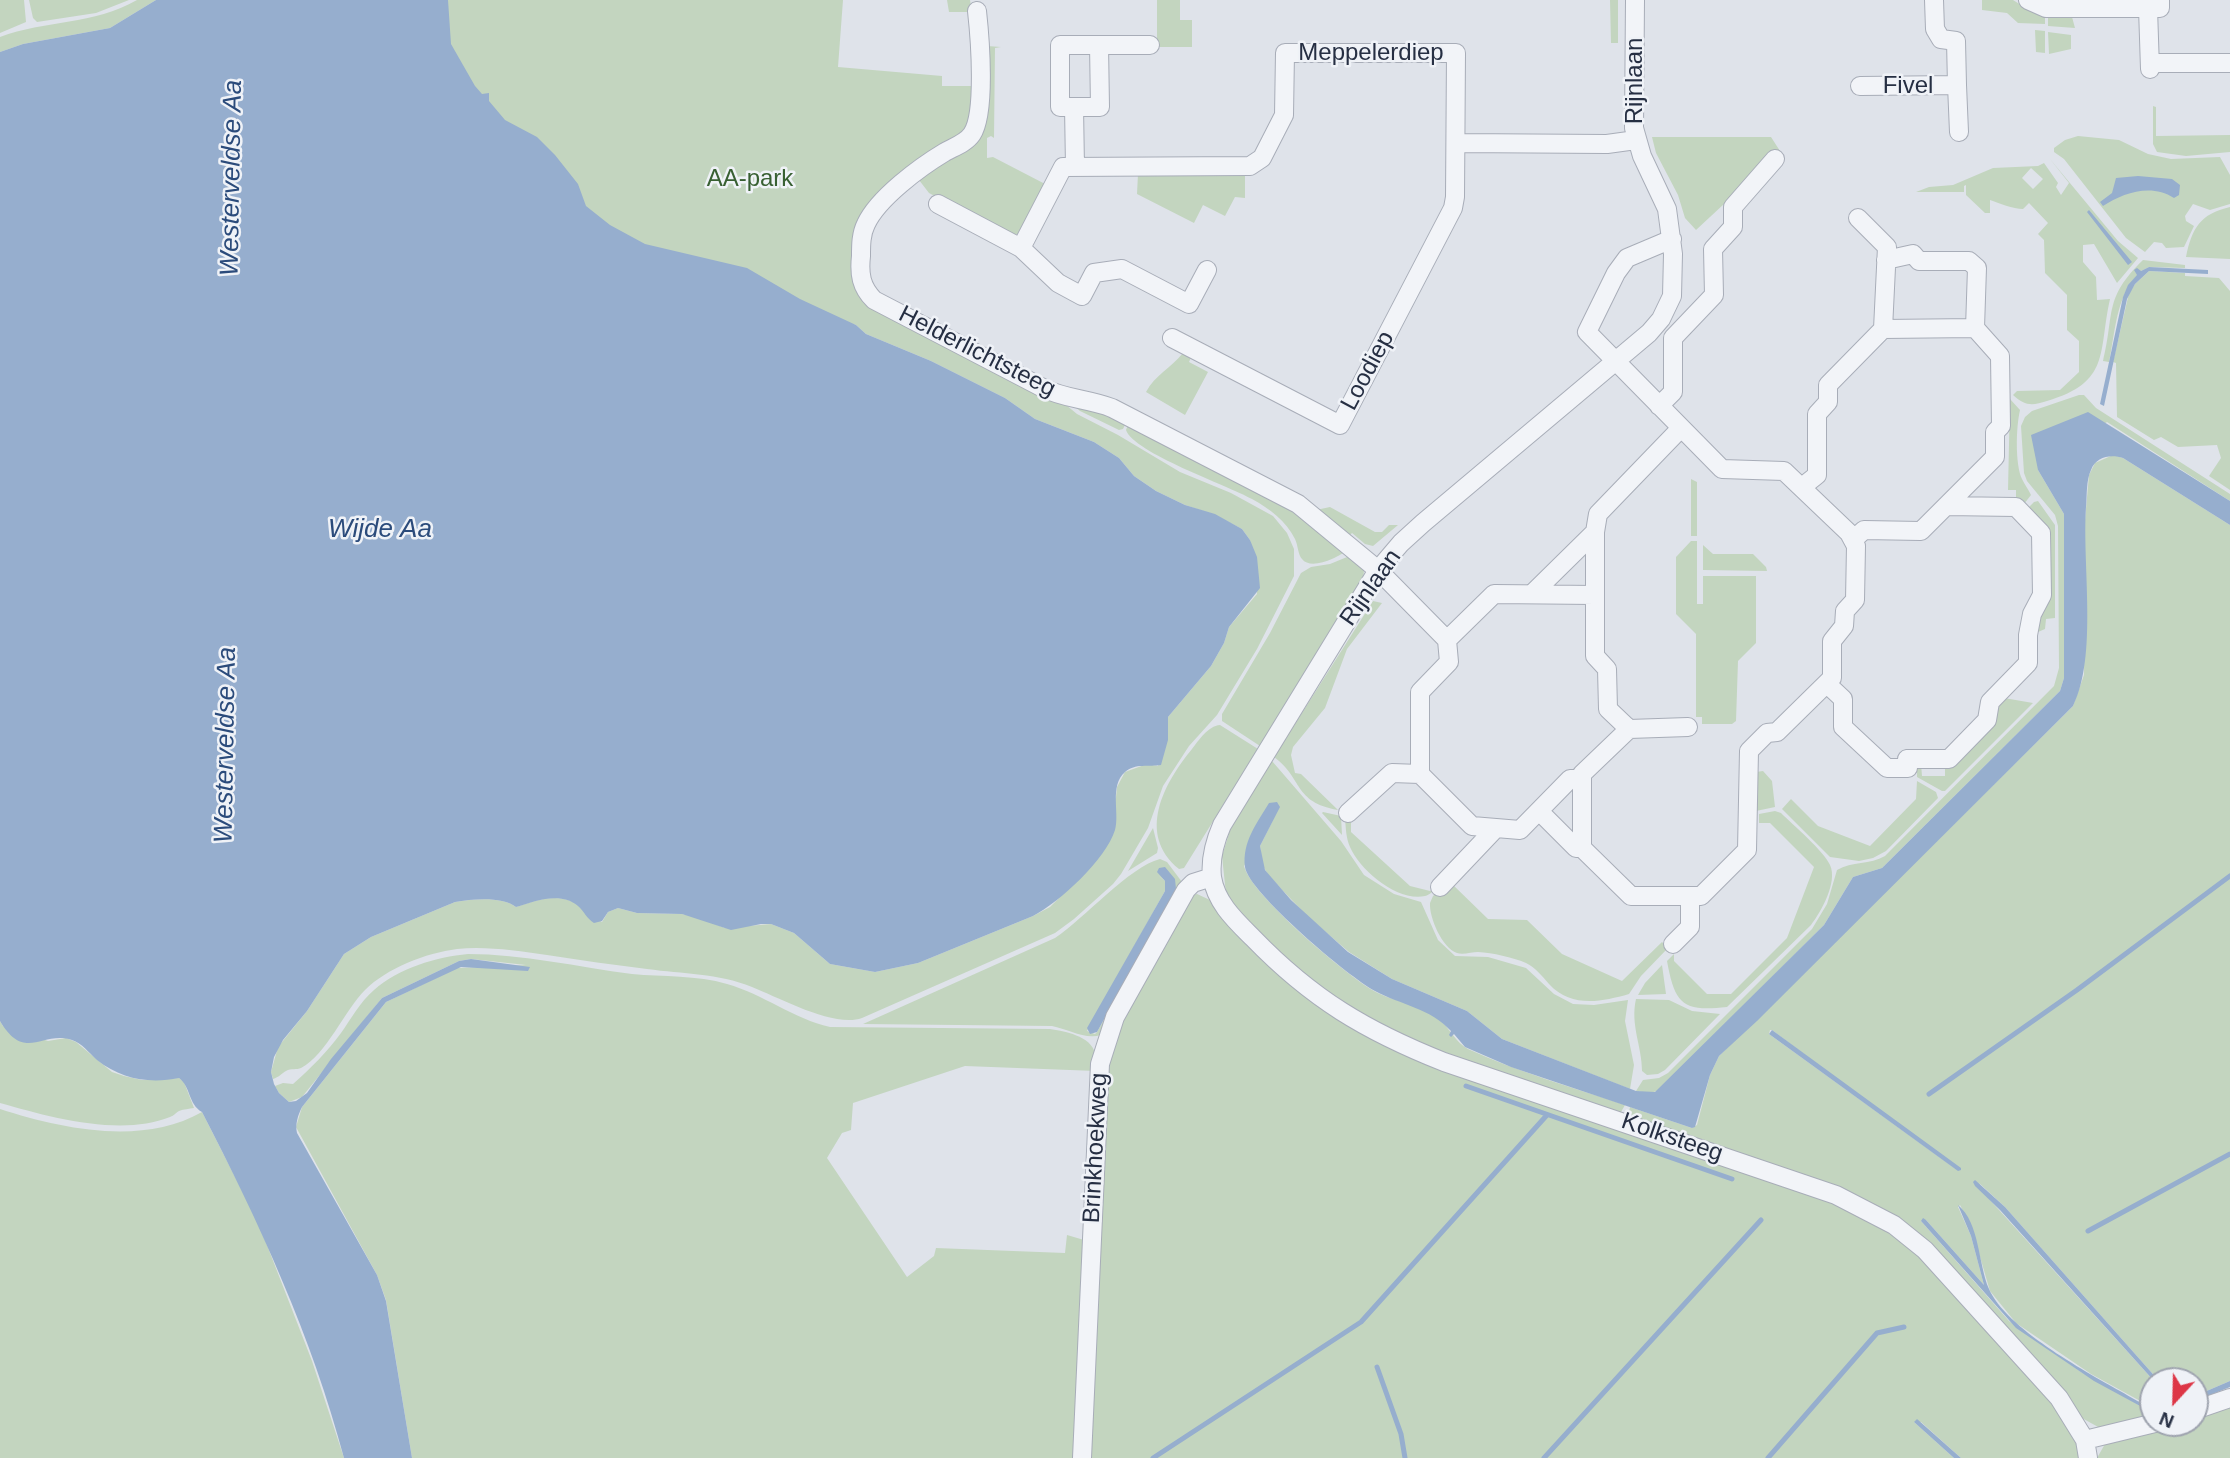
<!DOCTYPE html>
<style>
body{margin:0}
#map{position:relative;width:2230px;height:1458px;overflow:hidden;background:#dfe3ea;font-family:Helvetica,sans-serif}
canvas{display:block}
.north{position:absolute;left:2139px;top:1367px;width:70px;height:70px;box-sizing:border-box;background:#eff2f7;border:2px solid #9fa4af;border-radius:50%;rotate:202deg;font-size:19px;font-weight:700;line-height:28px;text-align:center;color:#262f43}
.north::after{content:'';display:block;margin:auto;width:24px;height:32px;background:#dd3646;clip-path:polygon(50% 0,100% 100%,50% 72%,0 100%)}
</style>
<div id="map">
<canvas width="2230" height="1458"></canvas>
<div class="north">N</div>
</div>
<script>
const ctx = document.querySelector('canvas').getContext('2d');
ctx.lineJoin = 'round';
function fillPath(path, color) { ctx.fillStyle = color; ctx.fill(path, 'evenodd'); }
function strokePath(path, color, width, dash) { ctx.strokeStyle = color; ctx.lineWidth = width; ctx.lineCap = dash ? 'butt' : 'round'; ctx.setLineDash(dash || []); ctx.stroke(path); }
function label(font, color, halo, rows, align = 'center') {
  ctx.font = font + ' Helvetica,sans-serif'; ctx.lineWidth = 5; ctx.setLineDash([]); ctx.textBaseline = 'middle'; ctx.strokeStyle = halo; ctx.fillStyle = color; for (const [text, x, y, turn = 0] of rows) {
    ctx.save(); ctx.translate(x, y); ctx.rotate((+turn || 0) * Math.PI / 180); ctx.textAlign = isNaN(turn) ? turn : align; if (halo) ctx.strokeText(text, 0, 0); ctx.fillText(text, 0, 0); ctx.restore();
  }
}
fillPath(new Path2D(`
 M0,0H24L26,22L0,33Z
 M29,0H129L96,13L37,22L33,18Z
 M137,0H156L110,28L23,44L0,52V37C45,20 94,25 137,0Z
 M428,0H843L838,67L942,76V86H975L969,129L870,206L856,279L1060,400L1077,414L1118,435L1180,472L1231,493L1273,516L1287,533L1294,549V576L1257,649L1217,715L1189,746L1163,786L1148,828L1121,874L1113,884L1074,919L1055,933L862,1018C834,1028 780,998 752,987C718,973 683,974 647,969C614,965 580,960 547,955C517,951 487,946 457,949C426,953 387,968 365,990C345,1010 326,1055 301,1068C297,1070 291,1068 286,1071C281,1074 279,1077 273,1079L271,1072L278,1047L307,1011L344,954L371,937L455,902C473,899 502,896 516,907C533,901 556,893 573,902C583,908 591,916 602,922L608,912L618,908L637,913L682,914L700,918L725,928L771,924L794,933L830,964L875,972L918,963L1033,916L1050,907L1058,899L1116,797L1117,787L1125,772L1147,764L1158,766L1168,717L1211,666L1224,643L1229,627L1257,594L1250,540L1242,529L1215,515L1185,505L1156,491L1134,476L1119,458L1094,442L1035,419L1005,398L931,361L866,334L856,325L612,248L435,56Z
 M947,0H970L972,12H949Z
 M1157,0H1180V20H1192V47H1157Z
 M1610,0H1618V43H1611Z
 M1982,0H2013L2032,12L2045,16V24L2018,23L2007,13L1982,10Z
 M2048,16L2072,17L2075,28L2048,26Z
 M2035,30L2045,31V53L2036,52Z
 M2048,32L2071,35V49L2049,54Z
 M987,46L1001,47L995,48L994,138L991,136L987,138V158L993,157L1047,185L1020,234L1008,235L929,193L919,180L971,144Z
 M2153,106L2156,107V136L2230,135V152L2186,156L2157,152L2153,144Z
 M2078,136L2119,140L2148,154L2171,159L2220,157L2230,175V204L2210,210L2193,204L2185,216L2186,221L2194,226L2184,247L2166,248L2162,243L2154,242L2145,252L2126,238L2064,159L2054,152V148L2065,140Z
 M1652,137H1771L1780,151L1726,205L1724,204L1696,230L1685,218L1678,195L1656,153Z
 M2050,159L2118,241L2138,258L2117,283L2094,244L2083,245V262L2096,277L2097,300L2110,299C2098,353 2111,382 2047,401C2032,406 2025,406 2013,395L2017,391L2060,390L2079,372V341L2067,330V295L2045,273L2044,240L2038,234L2048,223L2029,203L2023,209C2013,209 1999,203 1990,200V213H1985L1966,195V185L1964,186V192H1916L1929,187L1953,185L1993,168L2038,166L2044,163L2058,183L2056,187L2061,195L2069,183ZM2031,168L2043,179L2033,189L2022,178Z
 M1245,173V198L1235,197L1225,216L1203,205L1194,223L1137,194L1138,174Z
 M2230,207V259L2186,257C2192,228 2200,214 2230,207Z
 M2143,260L2185,265V268L2149,267L2141,271H2135L2138,275C2116,295 2115,334 2109,362L2103,361C2115,313 2103,299 2143,260Z
 M2149,271L2185,273V276L2219,278L2230,291V490L2209,476L2221,458L2217,445L2178,447L2161,437L2154,440L2117,417L2116,363L2113,362L2129,293L2135,284Z
 M1183,353H1193L1189,362L1208,372L1185,415L1146,392C1155,375 1171,368 1183,353Z
 M2079,395H2084L2096,408L2230,494V501L2107,422L2038,470L2064,514V678L2060,691L1882,868L1853,877L1824,925L1658,1091L1649,1093L1636,1091L1643,1080L1659,1078L1668,1073L1812,929L1827,904L1837,870C1852,861 1870,865 1885,856L2054,686L2059,668L2058,526L2055,515L2027,481L2024,473L2021,426L2025,417L2032,411Z
 M2010,399L2020,410C2016,427 2015,464 2022,479C2025,485 2028,489 2031,495L2024,504H2016V490H2008Z
 M1072,404L1127,421L1123,429L1119,430L1080,411Z
 M1129,422L1295,509L1347,550C1339,557 1311,571 1302,559C1298,555 1298,545 1295,539C1286,521 1270,509 1252,499C1227,485 1134,453 1126,430Z
 M2113,455L2123,458L2230,525V1381L2195,1396V1381H2159L2005,1207L1979,1183L1990,1200L2154,1381L2153,1408L2091,1374L2016,1323L1990,1291L1971,1226L1960,1205L1958,1207L1971,1236L1984,1285L1926,1220L1921,1221L2009,1321L2081,1372L2153,1413V1420L2100,1428L2080,1417L1909,1230L1628,1116L1630,1107L1692,1128L1697,1125L1710,1075L1719,1056L2073,706L2084,675L2085,520L2089,475L2095,463ZM1770,1030H1772L1960,1172L1769,1034Z
 M1691,479L1697,482V536H1691Z
 M2038,501L2055,525V618L2046,619L2045,629L2038,632V636H2033L2046,595L2028,508L2034,502Z
 M1330,507L1375,532H1382L1389,525H1398L1373,546L1365,544L1352,533L1348,537L1316,510Z
 M1691,541H1697V604H1703V576H1756V643L1738,661L1736,721L1732,724H1702V717H1696V634L1676,614V557Z
 M1703,545L1713,554H1753L1766,567L1767,571L1703,570Z
 M1352,555L1364,570L1363,582L1260,746L1222,721V714L1270,633L1301,573L1311,567L1330,564Z
 M1373,601L1382,603L1347,649L1325,708L1293,747L1291,755L1295,773L1301,774L1338,810C1293,802 1303,778 1274,757Z
 M2004,698L2033,703L1945,791H1942L1917,777V764H1921L1922,776H1945V764Z
 M1220,725L1258,749L1184,868L1179,869C1136,834 1164,783 1192,749C1199,740 1208,726 1220,725Z
 M1272,761L1341,841L1364,875L1394,894L1421,902L1438,940L1455,956L1488,957L1526,968L1554,994L1573,1004L1594,1005L1628,1000L1625,1021L1634,1065L1630,1089L1502,1039L1467,1011L1392,979L1349,952L1307,916L1268,875L1262,864L1260,846L1273,820L1244,866C1251,895 1346,975 1374,991C1394,1002 1421,1004 1438,1018C1449,1027 1456,1043 1468,1049C1518,1072 1572,1087 1625,1105L1621,1112L1617,1114L1504,1078L1363,1021L1255,935L1226,894L1222,856L1232,824Z
 M1763,771L1772,781L1775,807L1756,811V772Z
 M1917,781L1936,792L1938,798L1886,851L1873,858L1859,861L1830,857L1782,809L1791,799L1818,826L1870,846L1916,799Z
 M1775,811L1781,813C1793,825 1824,851 1830,865C1838,882 1821,912 1811,925L1727,1007C1682,1012 1675,1004 1667,961L1674,954V961L1707,994H1731L1787,938L1814,867L1770,823H1759V814Z
 M1323,812L1341,816L1342,835L1322,813Z
 M1345,819H1351V832L1410,886L1430,891L1438,886C1434,890 1430,895 1425,896C1397,902 1360,870 1350,847C1346,838 1346,829 1345,819Z
 M1153,828L1158,848L1157,853L1128,871Z
 M1160,859L1167,862L1182,882L1101,1035C1085,1040 1068,1029 1052,1026L863,1024L1055,938C1085,918 1129,867 1160,859ZM1158,875L1176,889L1097,1032L1095,1034L1087,1031L1165,891V881Z
 M1450,882L1488,919L1527,920L1562,954L1622,981L1662,942L1668,948L1641,976L1629,994C1601,1002 1571,1008 1549,984C1542,976 1536,968 1526,963C1512,957 1493,953 1478,952C1472,952 1463,955 1457,953C1442,948 1429,917 1430,903L1433,896Z
 M1197,894L1210,900L1343,1020L1834,1200L1902,1236L2055,1401L2072,1428L2081,1458H1961L1921,1422H1914L1954,1458H1089L1106,1062L1118,1024L1190,896Z
 M468,954C523,954 578,967 632,974C663,977 697,975 727,984C763,994 794,1019 830,1027L1050,1029C1064,1031 1091,1036 1095,1053C1097,1058 1096,1065 1096,1071L965,1066L853,1103L851,1130L842,1133L827,1158L907,1277L934,1256L936,1248L1065,1253L1067,1235L1084,1240L1076,1458H412L386,1300L377,1275L296,1127L302,1107L386,1002L457,968L526,965L471,959L459,961L382,998L302,1097L289,1102L279,1093L275,1086L283,1083L293,1084C311,1068 327,1052 341,1033C351,1019 360,1002 374,990C399,968 436,957 468,954Z
 M1662,965L1666,994L1638,995L1645,983Z
 M1636,999L1669,1000L1692,1011L1720,1014L1665,1070L1658,1074L1647,1075L1642,1071C1642,1046 1630,1025 1636,999Z
 M0,1021L3,1026L48,1041L66,1038L76,1042L112,1072L124,1076L142,1080L179,1078L184,1082L194,1108C189,1109 184,1109 179,1111C174,1114 175,1115 170,1117C121,1137 49,1117 0,1103Z
 M0,1109C62,1129 143,1146 202,1112L258,1222L312,1361L344,1458H0Z
 M2230,1402V1458H2097L2105,1444L2167,1423H2195V1414Z`), '#c3d5bf');
fillPath(new Path2D(`
 M156,0H448L451,44L475,86L482,94L489,93V101L505,120L537,137L555,155L578,184L586,206L610,225L645,244L747,268L800,299L856,325L866,334L931,361L1005,398L1035,419L1094,442L1119,458L1134,476L1156,491L1185,505L1215,514L1242,529L1250,540L1257,557L1260,588L1229,627L1224,643L1211,666L1168,717V740L1161,765C1149,767 1135,763 1125,772C1109,786 1120,813 1115,830C1106,859 1060,902 1033,916L918,963L875,972L830,964L794,933L771,924H761L731,930L682,914L637,913L618,908L608,912L602,921L594,923C587,919 584,911 578,906C561,891 535,901 516,907C502,896 473,899 455,902L371,937L344,954L307,1011L283,1040L274,1057L271,1072L274,1084L279,1093L289,1102L296,1101L307,1093L331,1059L382,998L459,961L471,959L530,967L528,971L461,967L386,1002L302,1107C298,1115 295,1124 297,1133L377,1275L386,1301L412,1458H344C312,1337 259,1222 202,1112C188,1104 191,1087 179,1078C149,1084 121,1079 97,1060C89,1053 82,1043 72,1040C42,1030 25,1063 0,1021V52L23,44L110,28Z
 M2138,176L2172,179L2180,185L2179,195L2174,198C2151,183 2123,193 2103,206L2100,202L2112,193L2116,178Z
 M2089,210L2132,262L2128,265L2087,212Z
 M2149,267L2208,270V274L2149,271L2135,284L2127,299L2104,406L2100,404L2123,297L2128,285L2137,275L2134,270L2137,268L2141,271Z
 M2088,412L2230,501V525L2123,458C2110,454 2096,457 2091,470C2086,480 2087,496 2086,507C2082,565 2098,656 2073,706L1757,1021L1719,1056L1710,1075L1695,1127L1692,1128L1511,1067L1465,1047L1454,1034L1451,1037L1449,1035L1451,1031C1430,1008 1401,1005 1375,991C1350,978 1248,892 1245,867C1242,842 1257,823 1269,803L1277,802L1280,807L1260,846L1265,870L1291,900L1348,952L1392,979L1467,1011L1502,1039L1636,1091L1655,1092L1824,925L1853,877L1882,868L2060,691L2064,678V514L2038,470L2031,435Z
 M1165,867L1175,879L1176,889L1097,1032L1090,1034L1087,1028L1165,891V881L1157,872L1159,868Z
 M1772,1030L1961,1168V1170L1958,1171L1769,1034Z
 M1975,1180L2005,1207L2159,1381H2154L2000,1210L1975,1186L1973,1182Z
 M1958,1205C1980,1223 1978,1264 1989,1289C2006,1328 2083,1370 2120,1391C2131,1397 2141,1404 2153,1408V1413L2094,1381L2016,1328L1921,1221L1923,1218L1926,1220L1984,1285L1971,1236Z
 M2230,1381V1387L2195,1401V1396Z
 M1917,1419L1961,1458H1954L1914,1422Z`), '#96aece');
strokePath(new Path2D(`
 M1466,1086L1732,1179
 M1929,1094L2077,990L2230,876
 M2088,1231L2230,1154
 M1377,1367L1401,1434L1405,1458
 M1153,1458L1361,1322L1547,1115
 M1544,1458L1761,1220
 M1768,1458L1877,1333L1904,1327`), '#96aece', 5);
const street = new Path2D(`
 M1635,0L1634,128L1642,156L1667,209L1673,254L1672,296L1661,319L1649,333L1423,523L1401,543L1378,570L1222,825C1215,841 1210,859 1212,877C1216,903 1236,921 1253,938C1312,999 1366,1031 1444,1062L1836,1195L1894,1225L1925,1250L2059,1398L2085,1440L2088,1458
 M2028,0L2046,8H2160V0
 M2148,8L2150,69
 M977,11C980,38 986,113 972,134C966,143 954,147 945,152C920,167 878,198 866,224C861,234 861,245 861,256C859,274 861,287 874,300L1043,388C1065,399 1089,399 1112,408L1298,504L1378,570L1447,640L1449,662L1420,692V774L1472,826L1520,830L1570,779H1582V774L1629,729
 M2150,63H2230
 M1957,85L1959,132
 M1860,86L1957,85L1956,41L1941,39L1935,29L1934,0
 M1074,107H1100L1099,45
 M1456,143L1607,144L1636,140
 M1075,167L1074,107H1060V45H1150
 M938,204L1021,248
 M1858,218L1887,247L1883,329
 M1886,260L1913,254L1919,261H1969L1977,268L1975,328
 M1172,338L1340,425L1453,208L1455,197L1456,53H1285L1284,115L1262,158L1250,166L1063,167L1021,248L1058,283L1082,296L1094,273L1122,269L1189,304L1207,270
 M1659,406L1673,392V338L1714,295L1713,249L1733,227V207L1775,159
 M1681,428L1598,514L1595,532V656L1607,669L1608,709L1629,729L1688,727
 M1802,487L1817,475V414L1828,402V385L1883,329L1975,328L2000,356L2001,426L1995,432V457L1921,531L1864,530L1854,539
 M1533,593L1595,532
 M1447,640L1494,594L1595,595
 M1827,684L1843,699V727L1887,768H1908L1907,759H1949L1987,720L1990,702L2028,663V635L2032,614L2042,595L2041,533L2016,507L1946,506
 M1582,779V848
 M1539,811L1576,848H1582L1631,896H1701L1747,850L1749,751L1767,733L1777,732L1832,678V641L1844,626L1845,611L1855,600L1856,546L1849,533L1784,471L1722,469L1587,332L1616,273L1627,258L1672,239
 M1348,813L1392,773L1420,774
 M1440,887L1496,828
 M1673,944L1690,927V896
 M2195,1410L2230,1398
 M2085,1440L2155,1423
 M1082,1458L1100,1064L1115,1017L1186,890L1193,883L1212,877`);
strokePath(street, '#a8adb8', 20);
strokePath(street, '#f2f4f8', 18);
label('24px', '#262f43', '#eff2f7', [
 ["Meppelerdiep",1371,53],
 ["Rijnlaan",1635,81,-90],
 ["Fivel",1908,86],
 ["Helderlichtsteeg",977,352,27],
 ["Loodiep",1368,371,-62],
 ["Rijnlaan",1371,588,-55],
 ["Kolksteeg",1672,1138,19],
 ["Brinkhoekweg",1096,1148,-87]
]);
label('24px', '#386032', '#eff2f7', [
 ["AA-park",750,179]
]);
label('italic 26px', '#2b4b7b', '#eff2f7', [
 ["Westerveldse Aa",232,178,-89],
 ["Wijde Aa",380,530],
 ["Westerveldse Aa",226,745,-89]
]);
</script>
